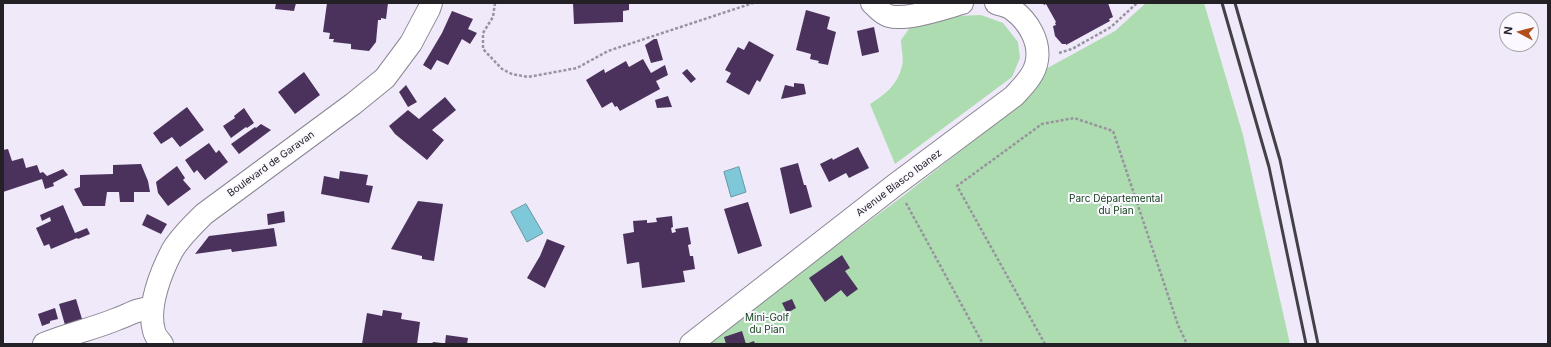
<!DOCTYPE html>
<meta charset="utf-8">
<style>
body{margin:0}
#map{position:relative;width:1551px;height:347px;overflow:hidden;background:#efe9f9;font-family:Inter,sans-serif}
canvas{display:block}
.frame{position:absolute;inset:0;border:4px solid #232126;pointer-events:none}
.north{position:absolute;left:1499px;top:12px;width:40px;height:40px;box-sizing:border-box;background:#fbf9ff;border:1px solid #a5a3a8;border-radius:50%;rotate:277deg;font-size:11px;font-weight:700;line-height:16px;text-align:center;color:#232126}
.north::after{content:'';display:block;margin:auto;width:14px;height:18px;background:#b24e1a;clip-path:polygon(50% 0,100% 100%,50% 72%,0 100%)}
</style>
<div id="map">
<canvas width="1551" height="347"></canvas>
<div class="frame"></div>
<div class="north">N</div>
</div>
<script>
const ctx = document.querySelector('canvas').getContext('2d');
ctx.lineJoin = 'round';
function fillPath(path, color) { ctx.fillStyle = color; ctx.fill(path, 'evenodd'); }
function strokePath(path, color, width, dash) { ctx.strokeStyle = color; ctx.lineWidth = width; ctx.lineCap = dash ? 'butt' : 'round'; ctx.setLineDash(dash || []); ctx.stroke(path); }
function label(font, color, halo, rows, align = 'center') {
  ctx.font = font + ' Inter,sans-serif'; ctx.lineWidth = 4; ctx.setLineDash([]); ctx.textBaseline = 'middle'; ctx.strokeStyle = halo; ctx.fillStyle = color; for (const [text, x, y, turn = 0] of rows) {
    ctx.save(); ctx.translate(x, y); ctx.rotate((+turn || 0) * Math.PI / 180); ctx.textAlign = isNaN(turn) ? turn : align; if (halo) ctx.strokeText(text, 0, 0); ctx.fillText(text, 0, 0); ctx.restore();
  }
}
fillPath(new Path2D(`
 M1146,3H1204L1243,135L1290,344H709L775,291L903,196L1024,101L1044,70L1115,31Z
 M981,15L1003,23L1018,42L1020,58L1012,77L895,164L870,104C885,95 898,84 902,66C904,58 901,48 901,40L911,26L956,16Z`), '#aedcb1');
const water = new Path2D(`
 M739,167L746,192L731,197L724,172Z
 M526,204L543,233L527,242L511,212Z`);
fillPath(water, '#7fc8d9');
strokePath(water, '#6396a3', 1);
fillPath(new Path2D(`
 M276,3H296L294,11L275,9Z
 M327,3H388L386,19L381,18V20H378L376,42L369,51L351,49V44L333,42L334,39H329L330,33L323,32Z
 M573,3H629V10L623,11V22L574,24Z
 M1043,3H1108L1113,17L1109,19L1110,21L1066,45V44H1062L1055,36L1053,26L1056,25L1055,23L1056,22L1046,4L1044,5Z
 M806,10L830,17L827,29L836,32L828,65L818,63L819,61L810,59L811,54L796,50Z
 M452,11L473,19L468,29L477,33L470,44L462,39L448,65L437,60L431,70L423,65L442,33Z
 M874,27L879,52L862,56L857,31Z
 M654,39H657L663,60L651,63L645,45Z
 M749,41L774,55L760,82L757,80L749,95L726,82L731,73L725,70L738,47L744,50Z
 M643,59L651,73L665,65L668,75L656,81L660,89L620,111L617,106L615,107L612,102L602,108L586,80L604,69L605,73L626,61L629,67Z
 M687,69L696,79L691,83L682,73Z
 M304,72L320,95L295,114L278,92Z
 M794,83L804,84L806,94L781,99L785,85L794,87Z
 M406,85L417,102L408,107L399,92Z
 M668,96L672,107L657,108L655,100Z
 M445,97L456,110L432,130L444,140L427,160L395,134L389,126L408,110L419,119Z
 M187,107L204,130L180,147L172,137L161,144L153,133Z
 M244,108L254,123L247,128L246,127L231,138L223,126L235,118L234,116Z
 M261,124L271,130L239,154L231,144L255,127L256,128Z
 M209,143L216,153L219,150L228,162L205,180L197,170L194,173L185,160Z
 M858,147L869,168L849,178L846,173L829,182L820,164L832,158L833,160Z
 M8,149L12,161L23,158L26,168L37,165L40,173L43,172L47,176L63,169L68,175L53,183L54,186L45,189L42,179L3,192V150Z
 M798,163L804,185H806L812,207L790,214L780,168Z
 M141,164L148,181L150,192H134V202H120L119,192H107L105,206H83L74,189L80,187V175L113,174V165Z
 M177,166L185,178L183,180L191,189L168,206L158,193L156,182Z
 M340,171L368,175L366,185L373,186L369,203L321,194L324,176L339,179Z
 M418,201L443,204L434,261L422,259V256L391,249Z
 M748,202L762,246L738,254L724,209Z
 M63,205L75,233L87,228L90,234L78,239L77,238L51,249L49,244L44,246L36,228L51,221L50,217L42,221L40,215Z
 M284,211L285,222L268,225L267,214Z
 M147,214L167,224L161,234L142,225Z
 M672,216L673,227L671,228L672,233L676,232L675,229L688,227L691,244L688,245L690,256H693L695,269L683,271L685,282L642,288L639,262L627,264L623,234L634,232L633,221L647,220V223L657,222L656,218Z
 M274,228L277,246L232,252L231,249L195,254L209,236Z
 M547,239L565,246L545,288L527,278L540,256Z
 M842,255L850,268L845,271L858,289L847,297L841,290L825,302L809,278Z
 M76,299L82,319L65,325L59,304Z
 M792,299L796,308L787,313L782,303Z
 M55,308L58,319L50,321V323L42,326L38,314Z
 M383,310L402,313L401,319L420,322L417,344H362L367,313L382,316Z
 M742,331L746,344L754,341L755,344H726L724,337Z
 M446,335L468,338L467,344H445Z
 M433,342L442,343V344H432Z`), '#4b325d');
const minor = new Path2D(`
 M872,3C877,8 882,14 889,16C907,21 944,8 962,3
 M44,344C68,334 93,329 117,319C131,314 136,309 152,308
 M691,344L895,185L1014,96C1023,86 1035,75 1037,60C1040,41 1028,21 1013,10C1009,6 1001,5 996,3`);
const tertiary = new Path2D(`
 M162,344C159,340 155,336 154,331C147,307 161,272 172,251C180,237 193,225 204,214L353,104L385,78L411,43L429,9L431,3`);
strokePath(minor, '#8b8693', 24);
strokePath(tertiary, '#8b8693', 24);
strokePath(new Path2D(`
 M495,3L493,17L483,33V49L502,69L512,74L528,77L577,68L608,51L753,3
 M1059,53L1072,49L1111,27L1137,3
 M906,203L983,344
 M1045,344L957,186L1042,124L1074,118L1113,131L1178,325L1187,344`), '#98949f', 2.5, [3, 2]);
strokePath(minor, '#fff', 22);
strokePath(tertiary, '#fff', 22);
strokePath(new Path2D(`
 M1222,3L1269,167L1306,344
 M1235,3L1280,160L1318,344`), '#434047', 3);
label('10px', '#232126', '#fbf9ff', [
 ["Boulevard de Garavan",271,164,-36],
 ["Avenue Blasco Ibanez",899,183,-37]
]);
label('10px', '#13431b', '#fbf9ff', [
 ["Parc Départemental",1116,199],
 ["du Pian",1116,211],
 ["Mini-Golf",767,318],
 ["du Pian",767,330]
]);
</script>
